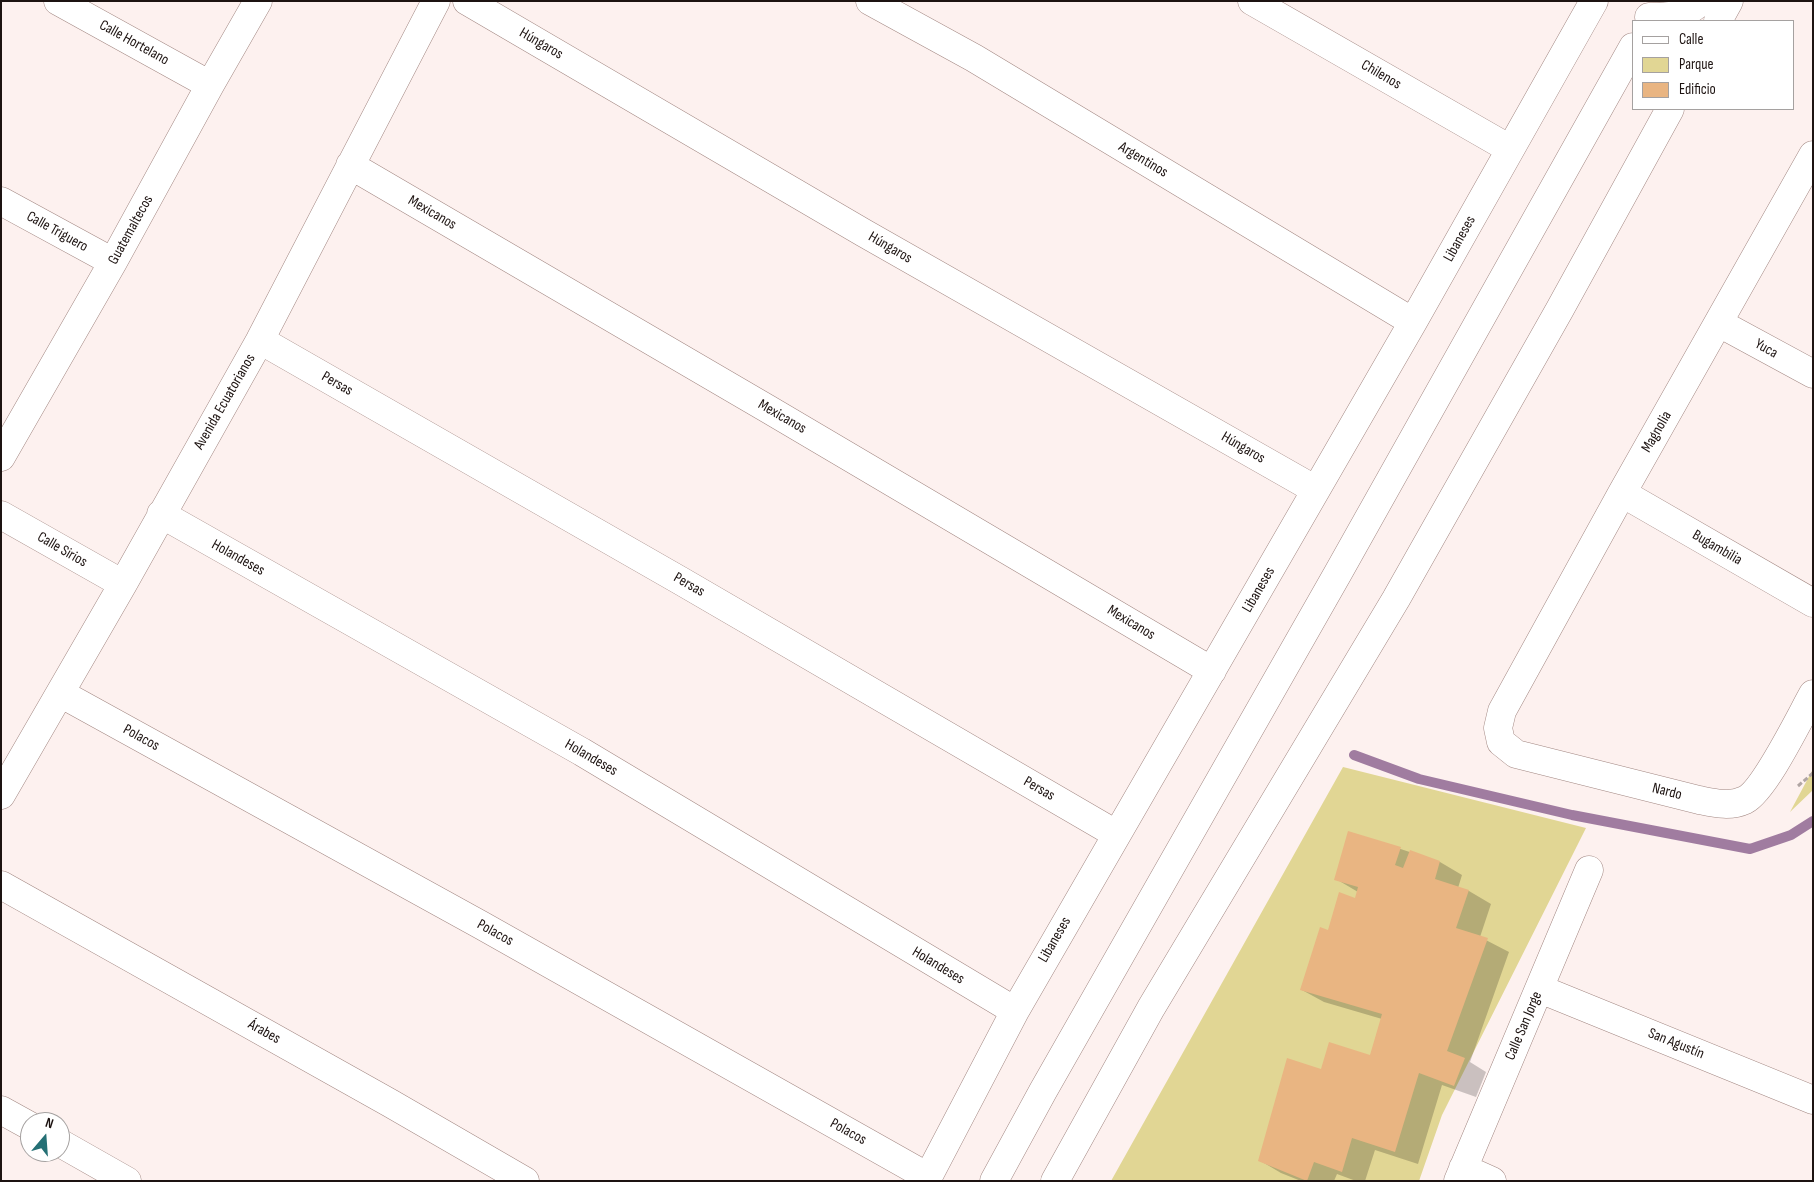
<!DOCTYPE html>
<meta charset="utf-8">
<style>
body{margin:0}
#map{position:relative;width:1814px;height:1182px;overflow:hidden;background:#fdf1ef;font-family:"Sofia Sans Condensed",sans-serif}
canvas{display:block}
.frame{position:absolute;inset:0;border:2px solid #1d1311;pointer-events:none}
.legend{position:absolute;left:1632px;top:20px;width:162px;height:90px;box-sizing:border-box;background:#fff;border:1px solid #a5a1a0;margin:0;padding:6px 9px;list-style:none;font-size:15px;color:#1d1311}
.legend li{display:flex;align-items:center;gap:10px;height:25px}
.legend b{width:25px;border:1px solid #a5a1a0}
.north{position:absolute;left:20px;top:1112px;width:50px;height:50px;box-sizing:border-box;background:#fff;border:1px solid #a5a1a0;border-radius:50%;rotate:18deg;font-size:14px;font-weight:700;line-height:20px;text-align:center;color:#1d1311}
.north::after{content:'';display:block;margin:auto;width:18px;height:22px;background:#257075;clip-path:polygon(50% 0,100% 100%,50% 72%,0 100%)}
</style>
<div id="map">
<canvas width="1814" height="1182"></canvas>
<div class="frame"></div>
<ul class="legend">
<li><b style="height:6px;background:#fff"></b>Calle</li>
<li><b style="height:14px;background:#e1d694"></b>Parque</li>
<li><b style="height:14px;background:#e9b582"></b>Edificio</li>
</ul>
<div class="north">N</div>
</div>
<script>
const ctx = document.querySelector('canvas').getContext('2d');
ctx.lineJoin = 'round';
function fillPath(path, color) { ctx.fillStyle = color; ctx.fill(path, 'evenodd'); }
function strokePath(path, color, width, dash) { ctx.strokeStyle = color; ctx.lineWidth = width; ctx.lineCap = dash ? 'butt' : 'round'; ctx.setLineDash(dash || []); ctx.stroke(path); }
function label(font, color, halo, rows, align = 'center') {
  ctx.font = font + ' "Sofia Sans Condensed",sans-serif'; ctx.lineWidth = 4; ctx.setLineDash([]); ctx.textBaseline = 'middle'; ctx.strokeStyle = halo; ctx.fillStyle = color; for (const [text, x, y, turn = 0] of rows) {
    ctx.save(); ctx.translate(x, y); ctx.rotate((+turn || 0) * Math.PI / 180); ctx.textAlign = isNaN(turn) ? turn : align; if (halo) ctx.strokeText(text, 0, 0); ctx.fillText(text, 0, 0); ctx.restore();
  }
}
fillPath(new Path2D(`
 M1343,767L1586,828L1442,1115L1419,1181H1111Z
 M1813,769V790L1790,812Z`), '#e1d694');
fillPath(new Path2D(`
 M1349,832L1440,862L1462,875L1458,888L1469,891L1491,904L1480,937L1509,952L1470,1062L1486,1072L1476,1097L1442,1085L1418,1164L1375,1150L1365,1181H1356L1337,1174L1334,1181H1301L1281,1173L1259,1160L1321,1071L1370,1057L1382,1019L1324,1002L1302,990L1329,931L1356,899L1358,892L1336,879Z`), '#0003');
strokePath(new Path2D(`
 M1354,755L1419,779L1572,815L1750,849L1791,835L1813,821`), '#a07ca0', 10);
fillPath(new Path2D(`
 M1348,831L1401,847L1395,865L1403,868L1410,850L1440,861L1435,879L1469,890L1456,928L1488,938L1447,1051L1465,1058L1454,1086L1419,1073L1395,1152L1352,1138L1342,1172L1314,1162L1307,1181L1258,1161L1287,1058L1321,1069L1329,1042L1370,1055L1382,1014L1300,990L1320,927L1328,930L1339,892L1355,898L1358,887L1334,880Z`), '#e9b582');
const minor = new Path2D(`
 M58,1L210,85
 M467,1L864,233L1316,490
 M870,1L974,58L1413,322
 M1252,1L1510,149
 M1813,155L1622,493L1502,711L1498,728L1501,742L1516,754L1699,800C1714,803 1730,807 1745,800C1765,790 1800,717 1813,694
 M350,165L768,409L1212,671
 M1,201L113,262
 M1719,323L1813,374
 M260,340L681,581L1116,834
 M1,457L113,262L210,85L258,1
 M1622,493L1813,603
 M161,514L582,752L1015,1011
 M1,515L123,584
 M60,693L481,925L928,1177
 M1,795L123,584L260,340L436,1
 M1,885L390,1103L525,1181
 M1540,989L1813,1100
 M1,1110L30,1126
 M60,1143L127,1181
 M1463,1168L1492,1181
 M926,1181L1015,1011L1413,322L1594,1
 M1458,1181L1589,870`);
const major = new Path2D(`
 M1649,17C1672,16 1683,18 1701,1
 M1718,21L1729,1
 M994,1181L1043,1091L1338,573L1633,47
 M1055,1181L1151,1008L1396,599L1560,309L1670,109`);
strokePath(minor, '#a28782', 29);
strokePath(major, '#a28782', 29);
strokePath(new Path2D(`
 M1798,786L1813,773`), '#b0a5a3', 3, [5, 2.5]);
strokePath(minor, '#fff', 28);
strokePath(major, '#fff', 28);
label('15px', '#1d1311', '#fff', [
 ["Calle Hortelano",134,43,29],
 ["Húngaros",541,44,30],
 ["Chilenos",1381,75,30],
 ["Argentinos",1143,160,31],
 ["Mexicanos",432,213,30],
 ["Guatemaltecos",131,230,-61],
 ["Calle Triguero",57,232,29],
 ["Libaneses",1460,239,-61],
 ["Húngaros",890,248,30],
 ["Yuca",1766,349,29],
 ["Persas",337,384,30],
 ["Avenida Ecuatorianos",225,402,-60],
 ["Mexicanos",782,417,30],
 ["Magnolia",1657,432,-60],
 ["Húngaros",1243,448,30],
 ["Bugambilia",1717,548,30],
 ["Calle Sirios",62,550,30],
 ["Holandeses",238,558,29],
 ["Persas",689,585,30],
 ["Libaneses",1259,590,-60],
 ["Mexicanos",1131,623,31],
 ["Polacos",141,738,29],
 ["Holandeses",591,758,30],
 ["Persas",1039,789,30],
 ["Nardo",1667,792,14],
 ["Polacos",495,933,29],
 ["Libaneses",1055,940,-60],
 ["Holandeses",938,966,31],
 ["Calle San Jorge",1524,1026,-67],
 ["Árabes",264,1032,29],
 ["San Agustín",1676,1044,22],
 ["Polacos",848,1132,29]
]);
</script>
